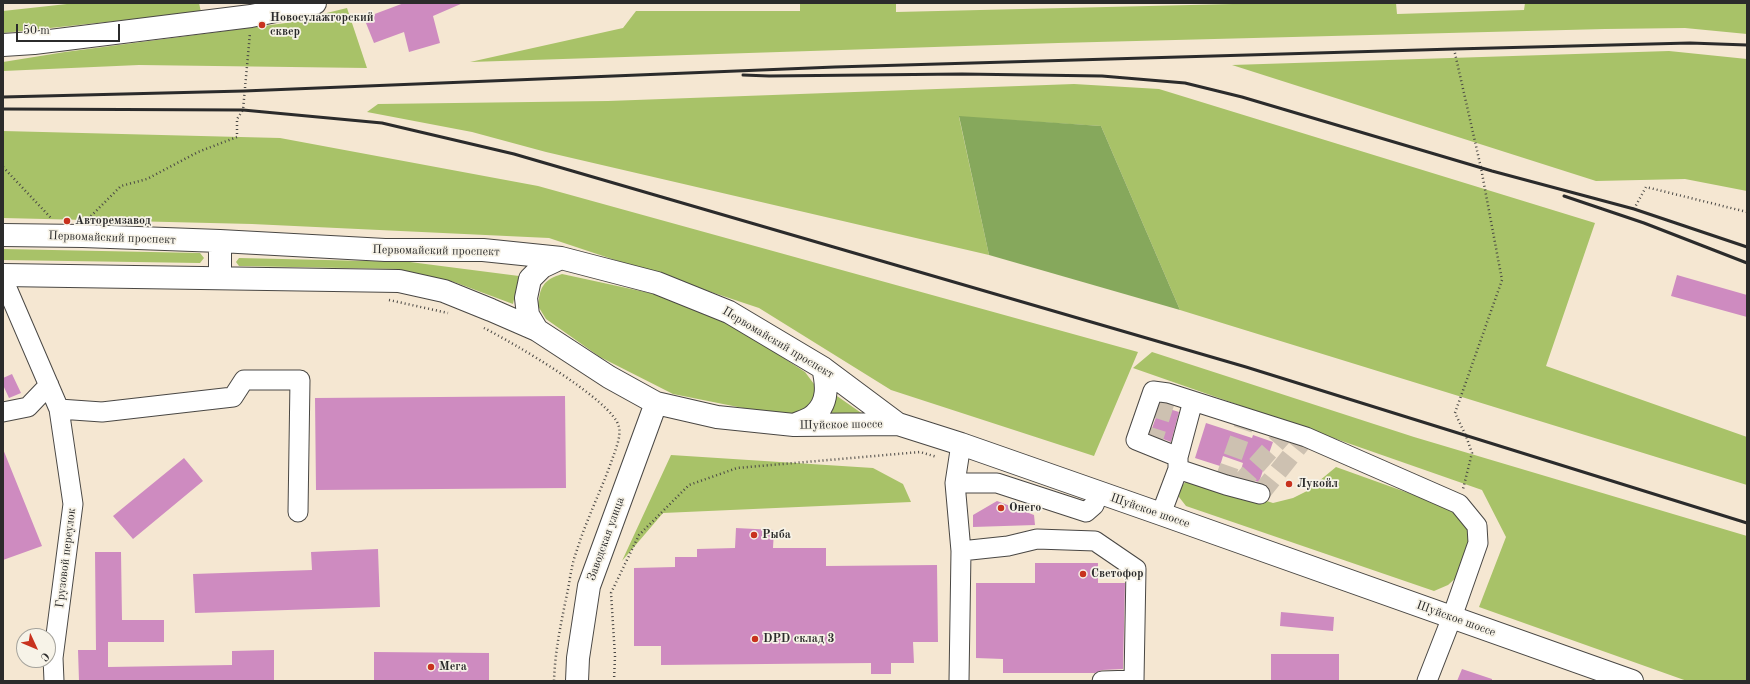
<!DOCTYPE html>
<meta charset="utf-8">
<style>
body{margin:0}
#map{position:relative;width:1750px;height:684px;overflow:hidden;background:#f5e7d2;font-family:"Old Standard TT",serif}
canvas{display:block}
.frame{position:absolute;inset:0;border:4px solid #2b2b2b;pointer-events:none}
.north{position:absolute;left:16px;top:628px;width:40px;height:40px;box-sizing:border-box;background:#f7f3e8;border:1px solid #a5a39c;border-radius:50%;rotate:134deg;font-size:11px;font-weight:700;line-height:16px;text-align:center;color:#2b2b2b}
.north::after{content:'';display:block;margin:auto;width:14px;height:18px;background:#c8321e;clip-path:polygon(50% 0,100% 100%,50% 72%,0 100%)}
.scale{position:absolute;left:16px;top:24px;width:104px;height:18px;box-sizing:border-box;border:2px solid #2b2b2b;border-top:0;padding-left:5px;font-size:12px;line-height:14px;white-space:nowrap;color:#2b2b2b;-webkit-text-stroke:3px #f7f3e8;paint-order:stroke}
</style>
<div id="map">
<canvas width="1750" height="684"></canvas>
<div class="frame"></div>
<div class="north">С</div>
<div class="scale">50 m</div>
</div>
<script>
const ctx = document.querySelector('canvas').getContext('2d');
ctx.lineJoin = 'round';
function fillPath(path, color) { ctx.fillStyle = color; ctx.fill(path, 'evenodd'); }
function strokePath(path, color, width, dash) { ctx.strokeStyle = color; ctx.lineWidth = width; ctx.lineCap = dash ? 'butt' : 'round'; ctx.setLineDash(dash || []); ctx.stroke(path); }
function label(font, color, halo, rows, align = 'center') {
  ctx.font = font + ' "Old Standard TT",serif'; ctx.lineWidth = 3.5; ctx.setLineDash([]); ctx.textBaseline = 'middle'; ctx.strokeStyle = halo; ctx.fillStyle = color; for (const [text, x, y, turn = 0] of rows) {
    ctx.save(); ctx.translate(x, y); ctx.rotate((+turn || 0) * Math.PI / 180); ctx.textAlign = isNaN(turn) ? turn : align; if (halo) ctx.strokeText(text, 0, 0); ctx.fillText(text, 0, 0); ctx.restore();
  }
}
fillPath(new Path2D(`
 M76,3H199L201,12L3,33V11Z
 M800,3H896V12L1275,3H1396L1397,14L1524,10L1525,3H1747V34L1685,28L1605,29L1058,43L470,62L623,28L636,11H800Z
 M347,8L367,68L139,65L3,71V62L65,52L286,23Z
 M1669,51L1747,59V191L1685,179L1596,181L1232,65Z
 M1074,84L1159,89L1595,223L1546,366L1747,437V485L1180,310L1101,126L959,117L989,255L546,152L472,132L367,112L378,104L608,101Z
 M3,131L280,138L538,186L1138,352L1094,456L891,390L759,308L549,238L252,224L3,218Z
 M3,249L200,253L204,258L200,263L3,260Z
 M239,258L410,262L519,276L513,304L454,282L398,269L239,266L236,262Z
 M562,274L659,295L736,327L805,372L814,384V396L809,407L800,414L783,416L673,394L600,357L546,319L538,306C540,287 543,280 562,274Z
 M1152,352L1414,437L1747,536V681H1687L1479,607L1506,537L1482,490L1133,368Z
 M837,396L867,417L831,415Z
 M671,455L873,468L903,484L911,502L663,513L622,561Z
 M1336,467L1453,509L1467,521L1471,537L1458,576L1448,585L1434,591L1186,506L1179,497C1180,486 1183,482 1194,478L1273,503L1293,498L1307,491Z`), '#a8c268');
fillPath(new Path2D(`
 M959,116L1101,126L1180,310L989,255Z`), '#86a85c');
fillPath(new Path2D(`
 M404,3H463L433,16L440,43L409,52L404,32L374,43L364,18Z
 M1677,275L1747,295V317L1671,296Z
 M12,374L21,393L9,398L3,385V378Z
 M565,396L566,488L316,490L315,398Z
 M1160,406L1179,412L1171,442L1150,434Z
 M1206,423L1252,438L1253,435L1273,442L1259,482L1239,477L1243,463L1223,456L1220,466L1195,458Z
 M3,449L42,546L3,560Z
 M184,458L203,481L133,539L113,516Z
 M997,501L1034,515L1035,525L973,527V515Z
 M736,528L774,530L773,548H826V566L937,565L938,642H913L914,663H891V674H871V663L661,665V646H634V568L675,567V557H697V549L735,548Z
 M378,549L380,607L195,613L193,574L312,570L311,552Z
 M95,552H121L122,620H164V642H108V667L232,665V651L274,650V681H79L78,650H96Z
 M1035,563H1098V583H1125L1123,669L1102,670L1095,673H1003V659L976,658V583H1035Z
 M1281,612L1334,617L1333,631L1280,626Z
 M374,652L489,653V681H374Z
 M1271,654H1339V681H1271Z
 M1462,669L1492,679V681H1457Z`), '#ce8bc0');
strokePath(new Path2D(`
 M1151,447L1168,393
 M1223,484L1247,417
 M1237,487L1287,431
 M1260,494L1306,437`), '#cdc1b1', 19, [19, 10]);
const minor = new Path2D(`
 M3,279L59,409L73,504L53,658L54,681
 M59,409L102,412L233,397L244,380H300L298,512
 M3,412L28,407L49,385
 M1178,457L1136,440L1153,391L1168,393L1193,401
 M1178,469V457L1193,401L1306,437L1459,504L1477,526L1478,543L1452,617L1427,681
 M955,483H997L1086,512L1094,505L1099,493
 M1161,514L1178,469L1226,485L1260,494
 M961,551L1008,546L1037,539L1095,541L1136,569L1134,680L1102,681
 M959,681L961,551L955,483L961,444`);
const major = new Path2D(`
 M3,45L34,43L251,16L315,3
 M3,235L83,236L220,241L385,250H483L561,258L657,283L729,312L823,368L898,424
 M3,275L399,281L444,291L491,310L537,330L609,377L656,403L717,417L794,425L898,424L961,444L1161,514L1632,681
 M220,277V241
 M537,330L528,315L526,298L530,279L542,267L561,258
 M794,425C800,422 809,420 814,415C829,403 827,384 823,368
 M577,681L578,658L589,586L656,403`);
strokePath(minor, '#494744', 21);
strokePath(major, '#494744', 24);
strokePath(new Path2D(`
 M1454,49L1481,168L1502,280L1455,413L1466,436L1472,453L1463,489
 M3,167L51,218
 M1634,209L1646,187L1747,212
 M88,219L121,186L147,179L198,152L237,137V119L243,110L250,33
 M389,300L448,313
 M484,328C510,341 614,401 619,427C621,437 616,448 613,457C602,489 586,520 576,553C571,566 570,581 567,594C561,623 555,651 554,681
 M614,681L615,656L611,593L639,535L689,485L737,468L920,452L937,457`), '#494744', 2.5, [1, 3]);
strokePath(minor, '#fff', 19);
strokePath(major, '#fff', 22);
strokePath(new Path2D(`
 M743,75L769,76L962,74L1102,76L1185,83L1242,97L1492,171L1634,209L1747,247
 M3,97L244,91L835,67L1454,49L1690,43L1747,45
 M3,109L243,110L382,123L514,154L1246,367L1747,523
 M1564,196L1644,223L1747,263`), '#2b2b2b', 3);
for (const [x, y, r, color] of [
 [262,25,4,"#c8321e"],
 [67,221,4,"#c8321e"],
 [1289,484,4,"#c8321e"],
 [1001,508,4,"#c8321e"],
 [754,535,4,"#c8321e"],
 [1083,574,4,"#c8321e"],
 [755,639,4,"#c8321e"],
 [431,667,4,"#c8321e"]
]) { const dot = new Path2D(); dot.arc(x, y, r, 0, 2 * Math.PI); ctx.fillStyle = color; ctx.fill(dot); strokePath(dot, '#f7f3e8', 1.5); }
label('bold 12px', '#2b2b2b', '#f7f3e8', [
 ["Новосулажгорский",270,18],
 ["сквер",270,32],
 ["Авторемзавод",75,221],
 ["Лукойл",1297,484],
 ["Онего",1009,508],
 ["Рыба",762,535],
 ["Светофор",1091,574],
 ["DPD склад 3",763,639],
 ["Мега",439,667]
], 'left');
label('12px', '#2b2b2b', '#f7f3e8', [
 ["Первомайский проспект",112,238,2],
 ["Первомайский проспект",436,251,1],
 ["Первомайский проспект",778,343,31],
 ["Шуйское шоссе",841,425,-1],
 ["Шуйское шоссе",1150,511,19],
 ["Заводская улица",606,539,-70],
 ["Грузовой переулок",66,558,-83],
 ["Шуйское шоссе",1456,619,20]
]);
</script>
